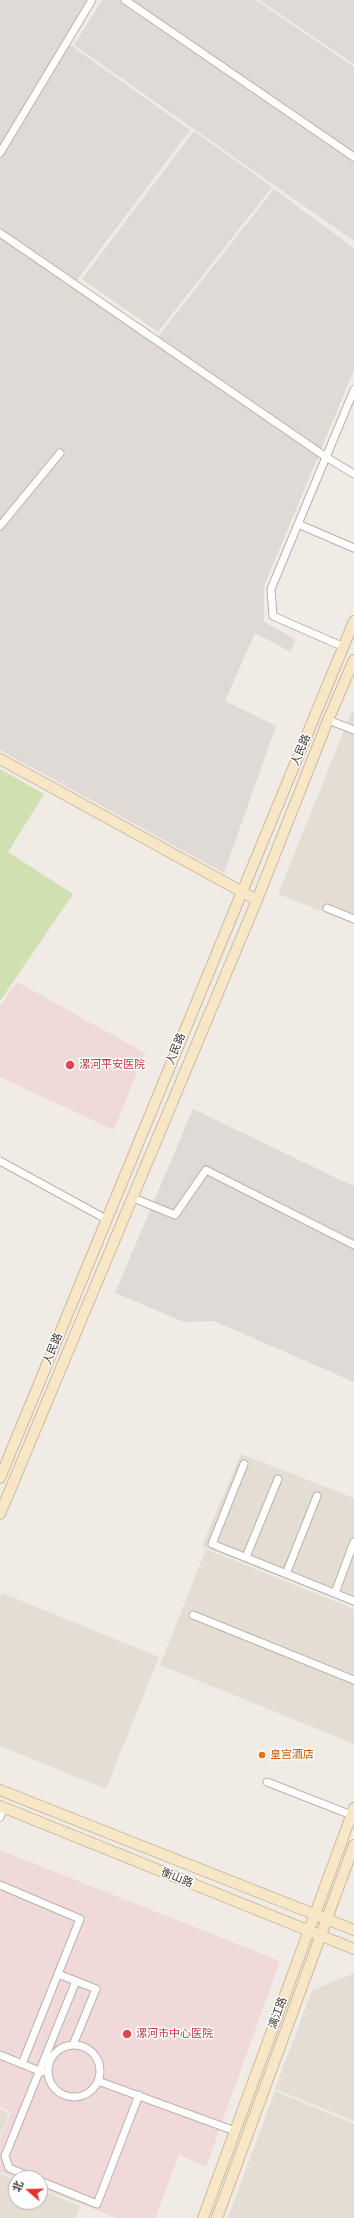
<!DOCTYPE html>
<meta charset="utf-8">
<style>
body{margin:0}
#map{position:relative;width:354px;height:2218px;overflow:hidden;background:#f0ebe5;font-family:"PT Sans","Noto Sans SC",sans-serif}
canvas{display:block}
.north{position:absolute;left:8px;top:2170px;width:40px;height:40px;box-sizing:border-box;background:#fff;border:1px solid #b3b1ae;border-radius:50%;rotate:290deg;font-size:11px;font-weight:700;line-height:16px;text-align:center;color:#413b35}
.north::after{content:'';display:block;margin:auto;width:14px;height:18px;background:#e1352b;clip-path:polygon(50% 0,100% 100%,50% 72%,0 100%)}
</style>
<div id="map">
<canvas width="354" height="2218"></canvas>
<div class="north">北</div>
</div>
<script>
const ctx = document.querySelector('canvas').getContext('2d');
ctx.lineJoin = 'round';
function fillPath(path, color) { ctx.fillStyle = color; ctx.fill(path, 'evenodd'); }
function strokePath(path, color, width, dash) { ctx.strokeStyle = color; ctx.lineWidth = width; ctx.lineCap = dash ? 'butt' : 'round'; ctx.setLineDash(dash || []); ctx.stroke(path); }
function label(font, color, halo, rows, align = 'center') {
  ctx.font = font + ' "PT Sans","Noto Sans SC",sans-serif'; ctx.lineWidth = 3; ctx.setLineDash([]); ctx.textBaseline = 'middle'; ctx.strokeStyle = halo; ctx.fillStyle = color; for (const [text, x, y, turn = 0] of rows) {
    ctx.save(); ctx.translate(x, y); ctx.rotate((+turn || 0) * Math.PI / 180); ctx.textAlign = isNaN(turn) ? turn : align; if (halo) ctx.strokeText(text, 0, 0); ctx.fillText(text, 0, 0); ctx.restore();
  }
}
fillPath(new Path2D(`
 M354,712V924L278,894L351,713Z
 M241,1454L354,1498V1606L202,1546Z
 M206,1549L354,1609V1744L160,1665Z
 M2,1593L159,1657L106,1789L0,1746V1598Z
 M354,1973V2121L275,2089L312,1991Z
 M275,2091L354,2124V2218H228Z
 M0,2109L9,2113L0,2136Z
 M0,2174L16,2180V2202H40V2190L80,2206L75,2218H0Z`), '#e3ddd3');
fillPath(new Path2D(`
 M0,0H94L69,44L190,130L72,287L153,343L274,189L354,248V370L264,586V622L295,639L291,652L255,633L225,701L276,726L224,873L0,750Z
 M102,0H256L354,67V241L74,45Z
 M259,0H354V64Z
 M194,131L272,187L158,332L82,279Z
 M193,1109L353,1186L354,1184V1382L214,1321L184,1322L115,1293Z`), '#dfdad6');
fillPath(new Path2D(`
 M17,982L145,1053L114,1130L0,1077V1006Z
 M0,1850L280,1961L206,2167L179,2155L155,2218H117L40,2188V2178H16L0,2172V2139L11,2112L0,2107Z`), '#f0dad9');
fillPath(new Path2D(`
 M0,769L44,794L8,852L73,894L0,1001Z`), '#d0e0b1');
const street = new Path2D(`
 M125,0L354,157
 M0,153L92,0
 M0,233L326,457L354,474
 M298,524L354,548
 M0,526L60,453
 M344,647L273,616L271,589L354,390
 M328,720L354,730
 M327,908L354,919
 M0,1161L106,1219
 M131,1197L175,1215L206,1170L354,1245
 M244,1464L212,1544L354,1601
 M246,1557L278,1479
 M286,1574L317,1496
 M335,1593L354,1542
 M193,1615L354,1680
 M267,1782L354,1816
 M0,1817L4,1808
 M0,1885L80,1919L22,2064
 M58,1974L96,1989L73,2045
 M48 2071a26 26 0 1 1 52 0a26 26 0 1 1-52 0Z
 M0,2055L42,2072
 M98,2081L235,2131
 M33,2178L9,2168L5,2156L76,1981
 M40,2181L97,2204L139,2095`);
const secondary = new Path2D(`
 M0,759L257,900
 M0,1478L354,621
 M0,1514L257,900L328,720L354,660
 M0,1790L354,1930
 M0,1806L354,1949
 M203,2218L354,1808
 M217,2218L354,1845`);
strokePath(street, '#bab2a8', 9);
strokePath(secondary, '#cbb999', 12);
strokePath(street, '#fff', 7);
strokePath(secondary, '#f8e7c7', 10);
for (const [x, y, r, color] of [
 [70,1065,5,"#e0444e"],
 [262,1755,4,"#e8710a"],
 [127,2034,5,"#e0444e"]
]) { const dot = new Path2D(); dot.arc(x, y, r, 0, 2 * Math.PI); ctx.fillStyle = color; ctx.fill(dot); strokePath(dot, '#fff', 1.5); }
label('11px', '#413b35', '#fff', [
 ["人民路",301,750,-67],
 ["人民路",176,1049,-68],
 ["人民路",53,1349,-68],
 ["衡山路",177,1878,22],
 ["漓江路",278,2013,-70]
]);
label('11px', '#be3a42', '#fff', [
 ["漯河平安医院",79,1065],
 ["漯河市中心医院",136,2034]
], 'left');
label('11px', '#c56008', '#fff', [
 ["皇宫酒店",270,1755]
], 'left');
</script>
